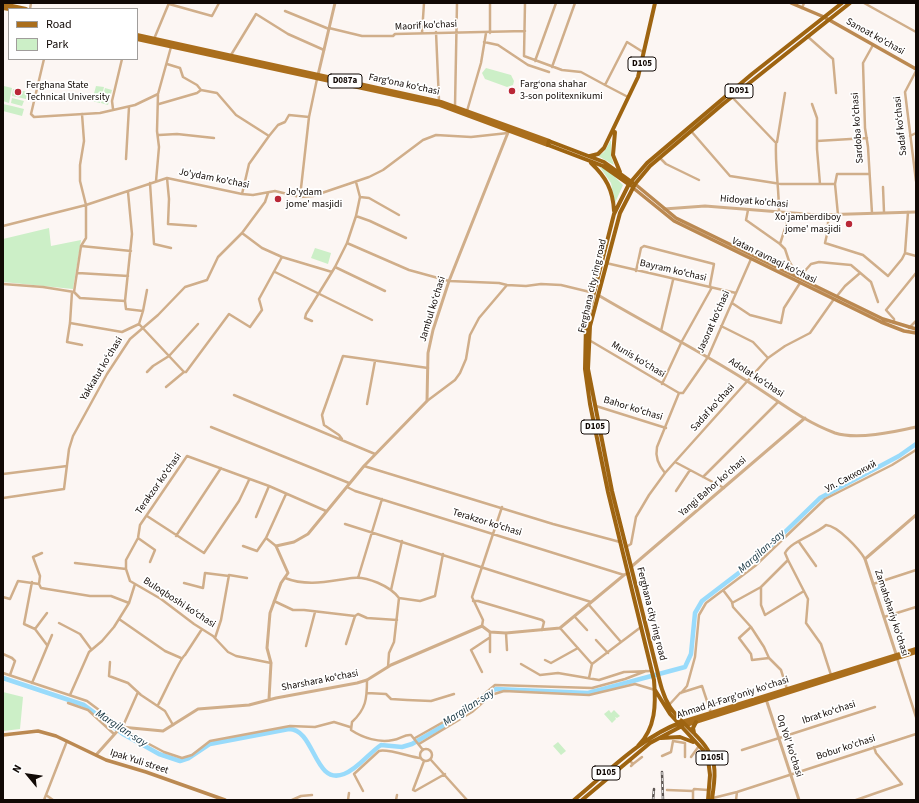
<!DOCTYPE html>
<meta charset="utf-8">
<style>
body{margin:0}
#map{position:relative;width:919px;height:803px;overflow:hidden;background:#fcf6f3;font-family:"Source Sans 3",sans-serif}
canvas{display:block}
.frame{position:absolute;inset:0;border:4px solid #110905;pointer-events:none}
.legend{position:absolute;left:8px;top:8px;width:130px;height:52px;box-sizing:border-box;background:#fff;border:1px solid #a09d9b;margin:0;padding:5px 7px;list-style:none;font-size:12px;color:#110905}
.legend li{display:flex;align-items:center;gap:8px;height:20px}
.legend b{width:20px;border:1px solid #a09d9b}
.north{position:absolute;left:8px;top:755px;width:40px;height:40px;-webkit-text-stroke:3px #fff;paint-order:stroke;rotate:299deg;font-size:11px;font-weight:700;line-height:16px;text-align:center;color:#110905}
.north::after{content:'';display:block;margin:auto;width:14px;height:18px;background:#110905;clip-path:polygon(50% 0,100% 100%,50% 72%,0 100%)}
</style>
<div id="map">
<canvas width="919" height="803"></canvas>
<div class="frame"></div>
<ul class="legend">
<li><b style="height:5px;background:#aa6e1c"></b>Road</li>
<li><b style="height:11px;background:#ccefc7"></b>Park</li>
</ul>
<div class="north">N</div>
</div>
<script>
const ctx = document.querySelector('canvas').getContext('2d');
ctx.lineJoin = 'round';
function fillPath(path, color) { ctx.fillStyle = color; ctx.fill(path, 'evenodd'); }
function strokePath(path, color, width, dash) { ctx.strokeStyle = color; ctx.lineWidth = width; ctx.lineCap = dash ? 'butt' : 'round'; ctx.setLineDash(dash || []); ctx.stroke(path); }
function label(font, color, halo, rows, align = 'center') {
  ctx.font = font + ' "Source Sans 3",sans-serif'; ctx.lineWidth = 3.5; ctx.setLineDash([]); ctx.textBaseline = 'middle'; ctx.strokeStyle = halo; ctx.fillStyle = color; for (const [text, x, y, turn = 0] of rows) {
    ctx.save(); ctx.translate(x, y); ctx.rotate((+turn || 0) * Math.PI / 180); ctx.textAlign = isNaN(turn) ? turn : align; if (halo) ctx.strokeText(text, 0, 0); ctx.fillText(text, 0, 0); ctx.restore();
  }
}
fillPath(new Path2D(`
 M486,68L511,75L514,81L513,85L507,87L485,79L482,73Z
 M4,86L12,88L9,103L3,101Z
 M96,86L104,87L100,103L92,101Z
 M105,88L112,90L108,105L101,103Z
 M13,89L28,92L26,99L12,96Z
 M12,98L24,101L22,106L11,103Z
 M3,104L12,106L11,111L12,106L24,109L22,116L3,111Z
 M611,140V156L614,165L598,156L604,152Z
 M599,166L611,173L623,185L615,203L611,183Z
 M49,228L51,246L81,240L73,289L3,282V239Z
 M315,248L331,253L328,264L311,258Z
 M3,692L23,697L20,729L3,731Z
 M609,710L611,713L614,710L620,716L617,718L615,717L616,719L612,723L604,714Z
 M558,742L566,751L561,755L553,746Z`), '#ccefc7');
strokePath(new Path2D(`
 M3,678L84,705L123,734L143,745L159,754L180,761L189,758L210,744L289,729C315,729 314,786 344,774C358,769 369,753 381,745L402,747L412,744L472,709L488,693L496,689L588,693L685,667L691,654L695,613L702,601L757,559L820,498L899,456L916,444`), '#99dbfb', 4.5);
strokePath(new Path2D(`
 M490,3V33
 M525,3L524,56L562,70L581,72L605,85
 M864,3L916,32
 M169,4L212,16L219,3
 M802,8L804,3
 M30,9L31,3
 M285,11L329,29
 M329,28L362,36H393L395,34L525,31
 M436,32L439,101
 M422,33L424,3
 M807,36L833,59L836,93
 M154,39L169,3
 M484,42L498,45L528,65L549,72
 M231,55L256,14L288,34L324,50
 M44,59L31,114L34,117L100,113L135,105L158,94
 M535,61L556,3
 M167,64L180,68L183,77L197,85L201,90
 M552,67L575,3
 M916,71L905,92L916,181
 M628,97L605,85L627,42L643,52
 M732,97L776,143C775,166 779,189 779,212
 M159,104L197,93L201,90L217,93L236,115L269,136L249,164L242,194
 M812,104L817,118V149L820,184H835L838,215
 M455,106L457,3
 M113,109L112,101L122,59
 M467,111L481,63L486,33
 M691,131L730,176L781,184H820
 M159,135L177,134L214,138
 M269,136L278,125L285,122L289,115L309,117
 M910,136L916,133
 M817,141L867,138
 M777,142L785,93
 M660,158L666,164L699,180
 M126,159L129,107
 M167,178L169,199L168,224L196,226
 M156,181L159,147L157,131L158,94L171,47
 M356,182L360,197L356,216
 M150,183L154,244L171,248
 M835,184L837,174H869
 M883,187L884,212
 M300,197L309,117L317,79
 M360,197L369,198L399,215
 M748,210L746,220L780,244L785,249L789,261L796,273
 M872,213L868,147L865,128L863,63L873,45
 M828,215V230L825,243L863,255L888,276L902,259L905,253L908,212
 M3,226L86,205L167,178L242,194L253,195L275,191L300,197L313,196L369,177L383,170L423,140L436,135L471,137L508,133
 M242,233L262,248L282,257
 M347,243L356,216L370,221L406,238
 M780,244L790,213
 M81,246L131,251
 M905,253L916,256
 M606,263L736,293
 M335,267L347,243L409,270L449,281L499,283L507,285L526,286L541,284L561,285L594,293
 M636,271L641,248L644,246L714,264L710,285L711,289L682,341L662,384
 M275,272L372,320
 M332,272L335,267L385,291
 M796,272L803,273L811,264L819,262L851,265L871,282L878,302
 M78,273L128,276
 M3,284L43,287L74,292L81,246L86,238V205L80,181V165L84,141L82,114
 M72,292L70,323L67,342L82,345
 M74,292L80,298L125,301L126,309L143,311L139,324
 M837,296L845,286L860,273
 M125,301L132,234L128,192
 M732,303L750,315L781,323L784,308L800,283
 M143,311L147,290
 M70,323L122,332L139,324L184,372H186L229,314L250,327L262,310L259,299L282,257L332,272L306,314L305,318L312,321
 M894,323V319L886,310L916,273
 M721,326L753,342L768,358
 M909,328L916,321
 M661,331L673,280
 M589,340L679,393
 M147,372L153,366L169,356L198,324
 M166,387L184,372
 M234,395L375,454
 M427,401L455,380L460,373L466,359L470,335L479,318L507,285
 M367,404L375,361
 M596,406L666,428
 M211,427L349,483
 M342,439L339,435L324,425L322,415L343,356L428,368
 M675,462L724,488
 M364,466L553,524L620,542
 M665,473C659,466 655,457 657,447L679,393H683L708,357L751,259
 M3,474L67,466
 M703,477L778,402
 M347,487L355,491L624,575
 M676,491L690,470
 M3,498L64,489L69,449L73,436L107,374L130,339L158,315L185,287L207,280L218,257L242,233L265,202L268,193
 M147,516L204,553L239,501L249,480
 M256,517L269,486
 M345,524L591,602
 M176,536L221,468
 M138,538L155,550L150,562
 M799,542L816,566
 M243,546L257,551L266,538
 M276,546L266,538L286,494
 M626,547L631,544L636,517L649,495L665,473L768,358L785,346L810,333L834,299
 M788,560L808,599L806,623L821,644L831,675
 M75,563L126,569
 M285,578C308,587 329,581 352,578C367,576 390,586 399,598L394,642L389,653L388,667
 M358,578L382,499
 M32,582L24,624L35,629L47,645
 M184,583L203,588L205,573L229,576
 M39,584L40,576L33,557L42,553
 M873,584L916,570
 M761,587V605L765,615L804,591
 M391,590L402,541
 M723,590L732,602L733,607L751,627L764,647L769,658L781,670L787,689
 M3,597L10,599L18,581L39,584L41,588L90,596H111L129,603
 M399,598L420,601L435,596L443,554
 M274,601L293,610H304L355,616L358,614L367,618L397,620
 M473,601H478L542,620L544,622L542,630
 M732,603L761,587L788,560L785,553C791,541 815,535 826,525C838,526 859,549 865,559
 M589,605L621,642
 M575,617L587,630
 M884,617L916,607
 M119,619L165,651L181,658
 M59,623L80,634L91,649
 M482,626L483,620L472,597L502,507
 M751,627L739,638L751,654L752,660L769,658
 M560,628L592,664L641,627
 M35,629L47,613
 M506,633L507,650
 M215,638L221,620L229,575L247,578
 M596,640L608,653
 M346,644L355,616
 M306,646L315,612
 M490,652V632
 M3,654L12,658L15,661L10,675
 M897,658L916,717
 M545,660L551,663L578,648
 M110,662L109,676L128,683L141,695L165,711L173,725
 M271,663L236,656L228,652L213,636L194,624L161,599L130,581L126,569V560L138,538L140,525L187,456L269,486L326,511
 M521,664L540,675L558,673L599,680L624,672L651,671
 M482,672L471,650L489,638
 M3,673L87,701L134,736L164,752L182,758L192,755L210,741L290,726L315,727L334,722L350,727
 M589,678L592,664
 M367,680C367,699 366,709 352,722L351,730C363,738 379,743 393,740C400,739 405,734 411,735L423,750
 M32,683L52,635
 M367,693L386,694L391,699L407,700L431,701L454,694
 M681,693L687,686L695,657L699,615L706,603L755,566L825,499L892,465L916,450
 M70,695L89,652L102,641L114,627L129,603L135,584
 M68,703L88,710L114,734
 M158,705C163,696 180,658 185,655L202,629
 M669,705L680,693L702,686L711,713
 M123,726L138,692
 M415,738L468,708L495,685L592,688L625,679L646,671
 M673,741L685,743V757
 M419,744L472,712L491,695L504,691L589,695L635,684L655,690
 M420 755a6 6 0 1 1 12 0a6 6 0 1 1-12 0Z
 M742,750L875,707
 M662,756L671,752L673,741
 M691,757L699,746
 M431,760L467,800
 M629,760L633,764L631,766
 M424,761L413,790L415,791L445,774
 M633,764L642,757
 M667,790L693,791L694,789L708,790
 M363,791L354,774L379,751C386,748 411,757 420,758
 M46,795L53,800
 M713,798L737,792L916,734
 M44,800L67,741
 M292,800L301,796L312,795
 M348,800L349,793
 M396,800L397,795
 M693,800V791
 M736,800L737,792
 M856,800L902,784L876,753L874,747`), '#d0ae8a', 2.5);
strokePath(new Path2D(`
 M318,75L335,3
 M664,209L705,206L818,215L916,212
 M598,295C647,324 698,350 747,381C776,399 802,421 835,433C857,440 894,432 916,427
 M631,567L805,418
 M897,657L865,559L916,515
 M269,699L271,663L267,648L270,613L281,583L288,573L276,546L294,542L308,534L364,466L427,401L428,353L433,330L449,281L509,130
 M766,699L799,800
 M96,755L121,727L163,731L198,709L249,705L276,698L357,683L367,680L391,665L482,626L490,632L506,633L560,628L624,575L628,573`), '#d0ae8a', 3);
strokePath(new Path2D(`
 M791,3L824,17L916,69
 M635,184L676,218L883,319L916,329
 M632,187L674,221L881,322L904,331L916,333
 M3,735L38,731L56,736L106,760L146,772L225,800`), '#bb8951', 3.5);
strokePath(new Path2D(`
 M3,4L26,9
 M3,8L9,9
 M137,35L441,102L549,141
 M137,39L440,105L548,145
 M682,722L916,649
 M686,725L916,652`), '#aa6e1c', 4);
strokePath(new Path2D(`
 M615,132L613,155L620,172
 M590,156L598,154L604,148L638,77L655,3
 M591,163C606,177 613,190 614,211
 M630,185L603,166L548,145L549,141L604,162L633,183
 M655,690L670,714L703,750L708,759L710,775L708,800
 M694,733L693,728L696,722
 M661,738L680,737L693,742
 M638,746C656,728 656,704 654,680L608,492L590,404L585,369L586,324L614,214L629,184L647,163L752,74L842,3
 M574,800C608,772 641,737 682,722
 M582,800L650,743L682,726
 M712,800C713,789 716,777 714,766C710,741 683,727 670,707C663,696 660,683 657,670L612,491L588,369L590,326L620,213L635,184L650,166L723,104L850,3`), '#9e6411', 4);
const rail = new Path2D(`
 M662,772L663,800
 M653,800L654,789`);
strokePath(rail, '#5d5652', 2.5);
strokePath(rail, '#fff', 1, [3]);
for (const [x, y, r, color] of [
 [512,91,4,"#b92837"],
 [18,92,4,"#b92837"],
 [278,199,4,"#b92837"],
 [849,224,4,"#b92837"]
]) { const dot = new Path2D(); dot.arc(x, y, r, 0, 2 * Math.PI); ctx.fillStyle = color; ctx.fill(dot); strokePath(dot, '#fff', 1.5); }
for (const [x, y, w] of [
 [642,64,28],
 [345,81,34],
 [739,91,28],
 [595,427,28],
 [712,758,32],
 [606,773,28]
]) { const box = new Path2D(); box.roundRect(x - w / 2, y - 7, w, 14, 3); ctx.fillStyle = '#fff'; ctx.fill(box); strokePath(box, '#110905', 1); }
label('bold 9px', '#110905', null, [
 ["D105",642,64],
 ["D087a",345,81],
 ["D091",739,91],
 ["D105",595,427],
 ["D105l",712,758],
 ["D105",606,773]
]);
label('10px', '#110905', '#fff', [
 ["Maorif ko'chasi",426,26,-3],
 ["Sanoat ko'chasi",875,37,29],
 ["Fargʻona koʻchasi",404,85,12],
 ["Sadaf koʻchasi",901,126,-96],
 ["Sardoba koʻchasi",858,128,-94],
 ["Jo'ydam ko'chasi",214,179,11],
 ["Hidoyat ko'chasi",754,202,5],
 ["Vatan ravnaqi ko'chasi",774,261,26],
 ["Bayram koʻchasi",673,271,13],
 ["Ferghana city ring road",593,286,-77],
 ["Jambul koʻchasi",433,309,-73],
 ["Jasorat koʻchasi",714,322,-66],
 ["Munis koʻchasi",638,360,31],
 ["Yakkatut koʻchasi",102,369,-59],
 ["Adolat koʻchasi",756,378,33],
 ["Sadaf koʻchasi",713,408,-48],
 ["Bahor koʻchasi",633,409,17],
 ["Ул. Саккокий",851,477,-28],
 ["Terakzor koʻchasi",159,484,-55],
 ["Yangi Bahor ko'chasi",713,487,-41],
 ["Terakzor koʻchasi",487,523,17],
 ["Buloqboshi koʻchasi",179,603,33],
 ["Zamahshariy ko'chasi",891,613,72],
 ["Ferghana city ring road",651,614,76],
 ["Sharshara koʻchasi",320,681,-11],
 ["Ahmad Al-Farg'oniy ko'chasi",733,698,-18],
 ["Ibrat koʻchasi",829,713,-18],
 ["Oq Yol' ko'chasi",789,746,72],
 ["Bobur ko'chasi",846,748,-18],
 ["Ipak Yuli street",139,762,18]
]);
label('10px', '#110905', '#fff', [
 ["Farg‘ona shahar",520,85],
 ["3-son politexnikumi",520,97],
 ["Ferghana State",26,86],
 ["Technical University",26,98],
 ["Jo'ydam",286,193],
 ["jome' masjidi",286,205],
 ["Xo'jamberdiboy",841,218,"right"],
 ["jome' masjidi",841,230,"right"]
], 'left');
label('italic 11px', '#102f3c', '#fff', [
 ["Margilan-say",762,552,-42],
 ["Margilan-say",469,708,-33],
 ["Margilan-say",121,729,33]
]);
</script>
